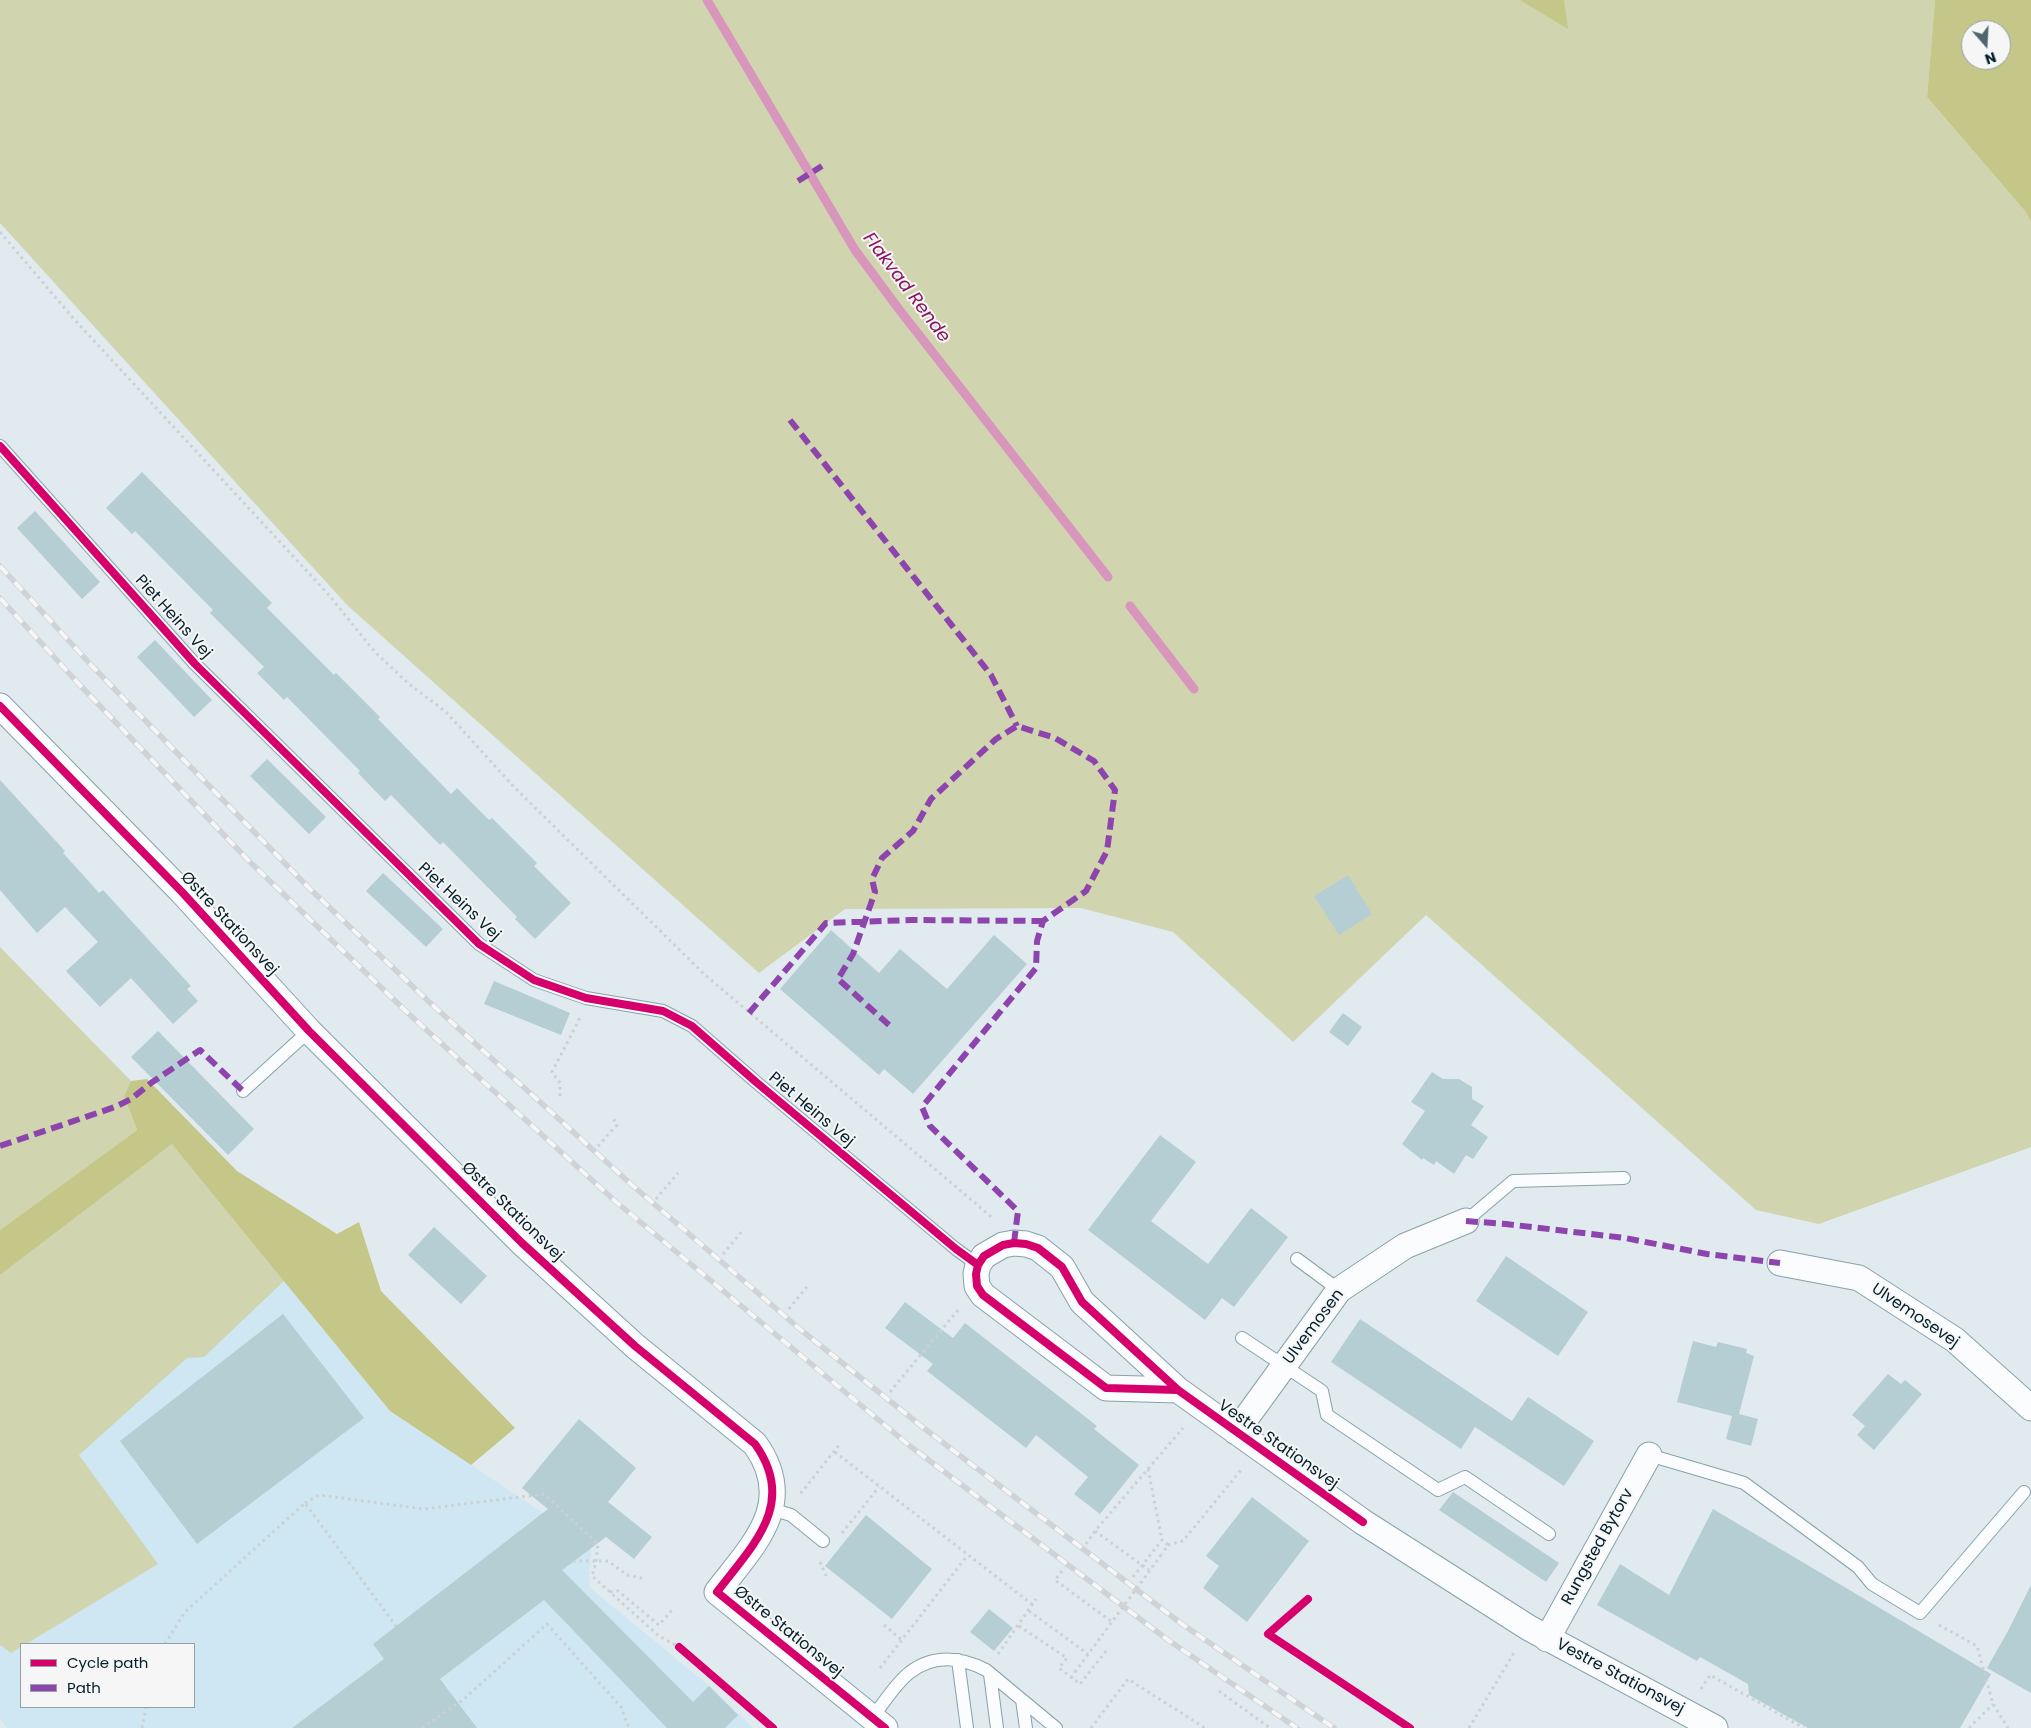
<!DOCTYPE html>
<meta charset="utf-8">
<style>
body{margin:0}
#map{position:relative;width:2031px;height:1728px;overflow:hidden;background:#e1eaef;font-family:Poppins,sans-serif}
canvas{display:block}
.legend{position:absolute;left:20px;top:1643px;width:175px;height:65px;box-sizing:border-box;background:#f6f6f6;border:1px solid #94a0a5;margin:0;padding:6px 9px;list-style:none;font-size:15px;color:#001f2b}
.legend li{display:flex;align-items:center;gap:10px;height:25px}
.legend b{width:25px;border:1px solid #94a0a5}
.north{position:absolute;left:1961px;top:20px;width:50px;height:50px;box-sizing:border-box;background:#f6f6f6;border:1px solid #94a0a5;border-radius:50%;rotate:161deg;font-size:14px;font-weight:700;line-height:20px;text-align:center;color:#001f2b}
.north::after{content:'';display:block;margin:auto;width:18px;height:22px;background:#4f6670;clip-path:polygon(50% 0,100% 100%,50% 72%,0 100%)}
</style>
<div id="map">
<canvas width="2031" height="1728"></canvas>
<ul class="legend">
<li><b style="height:6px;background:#d6006c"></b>Cycle path</li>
<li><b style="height:6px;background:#8e44ad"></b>Path</li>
</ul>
<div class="north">N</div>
</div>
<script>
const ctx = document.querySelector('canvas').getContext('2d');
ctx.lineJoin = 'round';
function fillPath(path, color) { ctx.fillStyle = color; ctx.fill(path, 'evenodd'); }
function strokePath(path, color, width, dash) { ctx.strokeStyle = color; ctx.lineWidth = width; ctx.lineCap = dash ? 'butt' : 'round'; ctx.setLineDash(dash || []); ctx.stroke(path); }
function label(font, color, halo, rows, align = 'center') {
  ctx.font = font + ' Poppins,sans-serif'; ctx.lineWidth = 4; ctx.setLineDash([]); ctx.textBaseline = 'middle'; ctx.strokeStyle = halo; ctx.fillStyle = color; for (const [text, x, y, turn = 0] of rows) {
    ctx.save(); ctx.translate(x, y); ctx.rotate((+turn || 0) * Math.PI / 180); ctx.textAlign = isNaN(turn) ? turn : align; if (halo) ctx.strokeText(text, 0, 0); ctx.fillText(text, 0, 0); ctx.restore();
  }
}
fillPath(new Path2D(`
 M172,1141L390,1411L591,1545L589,1587L709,1686L753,1728H7L0,1719V1273ZM21,1644H194V1707H21Z`), '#cee7f3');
fillPath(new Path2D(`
 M0,0H1935L1927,97L2025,211L2031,222V1147L1819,1224L1756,1210L1426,915L1293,1042L1173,932L1081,908L845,909L759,973L347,605L0,223Z
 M0,947L131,1081L124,1096L137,1130L0,1230Z
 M172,1144L285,1280L204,1357L187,1358L79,1455L158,1564L26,1644H21V1647L11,1653L0,1645V1275Z`), '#d0d5b0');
fillPath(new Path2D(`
 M1520,0H1564L1568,29Z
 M1935,0H2031V222L2025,211L1927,97ZM1971,30H2001V60H1971Z
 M147,1079L237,1171L337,1234L359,1222L381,1291L515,1428L471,1465L390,1411L172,1144L0,1275V1230L137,1130L124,1096L131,1081Z`), '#c4c787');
strokePath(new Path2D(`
 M707,0L855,250L898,308L1108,577
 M1130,606L1194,689`), '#d996bc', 9);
fillPath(new Path2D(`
 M142,472L272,603L267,608L334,675L336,673L380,717L378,719L451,794L457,788L489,820L492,818L537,863L534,866L571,903L535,939L515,919L517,917L443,842L440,845L391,795L385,801L358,773L360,771L287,697L284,700L257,673L264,667L210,613L213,610L135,531L132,534L106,508Z
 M35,511L100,582L82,599L17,528Z
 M155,640L212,700L194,717L137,657Z
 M267,759L326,817L309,834L250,776Z
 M0,780L65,851L63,853L84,876L99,893L103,890L191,986L187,989L198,1001L173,1024L131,978L100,1007L66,971L98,942L65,907L37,933L0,890Z
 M383,873L443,929L426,947L366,891Z
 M1348,875L1372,914L1339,935L1314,896Z
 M831,930L879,973L900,949L947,989L994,935L1027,964L913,1094L884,1069L879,1075L780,989Z
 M494,981L570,1013L561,1035L484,1004Z
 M1343,1013L1362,1027L1348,1046L1329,1032Z
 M158,1031L254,1129L228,1155L131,1057Z
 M1432,1072L1443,1079H1459L1472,1087V1099L1484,1106L1471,1125L1488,1137L1473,1159L1466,1155L1454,1174L1436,1161L1434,1165L1423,1158L1422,1160L1402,1144L1425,1111L1411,1102Z
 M1160,1135L1196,1162L1151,1221L1208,1264L1251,1208L1288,1237L1234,1307L1222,1298L1205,1320L1088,1230Z
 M434,1227L487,1276L461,1304L408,1255Z
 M1506,1256L1588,1312L1558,1356L1476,1301Z
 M905,1302L953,1338L965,1323L1097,1426L1094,1429L1139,1465L1100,1514L1074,1494L1088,1477L1036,1435L1026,1448L927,1371L933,1364L885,1328Z
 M283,1314L364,1418L197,1544L120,1441Z
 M1360,1319L1512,1421L1528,1397L1594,1441L1564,1486L1475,1427L1461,1449L1331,1362Z
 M1693,1341L1716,1347L1718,1342L1747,1349L1746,1353L1754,1356L1739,1414L1758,1419L1751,1446L1726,1439L1732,1416L1677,1402Z
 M1888,1374L1901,1384L1905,1380L1922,1394L1874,1450L1857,1435L1865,1426L1852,1415Z
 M579,1419L636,1468L608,1502L652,1537L634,1559L606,1537L562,1570L693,1702L709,1686L738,1715L725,1728H667L544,1600L440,1679L477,1728H292L384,1659L373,1644L548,1509L522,1488Z
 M1453,1492L1559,1563L1546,1582L1439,1510Z
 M1252,1497L1309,1541L1247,1622L1203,1588L1219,1566L1206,1556Z
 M1713,1509L1991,1674L1960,1728H1808L1749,1695L1748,1684L1700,1657L1697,1661L1597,1605L1620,1564L1669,1595Z
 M866,1515L932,1569L892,1619L825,1566Z
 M2031,1585V1693L1987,1668L2008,1631Z
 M989,1609L1013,1628L994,1651L970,1632Z`), '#b4ced4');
const service = new Path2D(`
 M0,446L195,664L479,944L534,980L586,998L663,1011L692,1026L756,1082L956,1249L978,1265
 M243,1091L309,1031
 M1466,1221L1513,1181L1624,1178
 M1297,1259L1339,1290
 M1242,1338L1322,1391L1327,1415L1438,1490L1465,1477L1549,1534
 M1649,1455L1744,1483L1858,1567L1872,1584L1920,1613L2024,1492
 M771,1509L791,1515L823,1541
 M958,1660L967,1728
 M990,1674L997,1728
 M1022,1700L1026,1728
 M872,1718C883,1704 896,1683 909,1673C933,1654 961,1657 986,1670L1056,1728`);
const minor = new Path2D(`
 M0,706L182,892L309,1031L522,1243L635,1346L755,1444C798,1504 752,1546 717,1592L885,1728
 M1780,1263L1859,1278L1955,1340L2031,1408
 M1178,1390L1106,1388L983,1295L977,1286L976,1274L978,1265L984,1256L1003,1245L1014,1243L1026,1244L1038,1248L1062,1267L1082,1302L1178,1390L1363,1522L1529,1628L1715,1728
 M1236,1432L1339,1290L1405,1246L1466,1221
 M1547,1639L1649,1455`);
strokePath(service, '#87a2ac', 14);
strokePath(minor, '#87a2ac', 27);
strokePath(new Path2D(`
 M0,232L73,318L328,594L375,652L409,684L446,712L514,787L705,975L994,1219
 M560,1096V1083L552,1072L580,1018
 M598,1146L617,1125L612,1116
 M656,1199L678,1173
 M723,1254L744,1229
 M789,1309L809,1284
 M890,1392L958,1310
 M835,1452L1033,1605
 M1148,1469L1162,1540
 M800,1492H802L839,1445
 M305,1503L319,1495L424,1509L544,1494L598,1544L596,1562L592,1576L659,1636L679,1647
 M1095,1531L1149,1570
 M842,1533L879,1487
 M1086,1544L1095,1531L1183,1428
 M1168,1545L1183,1541L1241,1470
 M573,1561H608L627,1575L646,1579
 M820,1562L826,1576
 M1062,1571L1055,1580L1112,1622
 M1133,1577L1162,1540L1168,1545L1162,1554
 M610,1592L618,1591L659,1625L672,1610
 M1029,1611L1088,1654
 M884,1625L902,1640
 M1939,1625L1977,1646L1993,1704L2008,1728
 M1019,1626L1067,1658L1059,1668L1080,1684L1107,1650
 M165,1644L185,1612L305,1503L396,1626
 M998,1654L1036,1599
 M880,1668L967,1556
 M1071,1678L1075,1672
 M1701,1689L1710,1675L1804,1728
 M1219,1691L1270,1728
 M142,1728L146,1707
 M422,1728L464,1699L547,1624L621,1707L629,1728
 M1091,1728L1128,1679L1205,1728
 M1469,1728L1515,1651
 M1969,1728L1993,1704`), '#ccd0d1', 3, [2.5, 4]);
strokePath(service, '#fafcfd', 12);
strokePath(minor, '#fafcfd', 25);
const rail = new Path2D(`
 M0,566L93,667L309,888L427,1000L632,1185L801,1330L925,1429L1182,1624L1334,1728
 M0,598L77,682L250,862L410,1015L615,1201L910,1446L1168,1640L1297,1728`);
strokePath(rail, '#cfd3d5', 5.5);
strokePath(rail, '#f6f6f6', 4, [11]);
strokePath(new Path2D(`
 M1075,1672L1162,1554`), '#ccd0d1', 3, [2.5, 4]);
strokePath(new Path2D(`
 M798,181L822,166
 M790,420L991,675L1017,726
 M749,1013L826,923L912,920L1043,921
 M889,1025L838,979L853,954L875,892L872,879L882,858L913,831L931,799L996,739L1017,726L1055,738L1094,761L1115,790L1107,851L1086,891L1043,921L1037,941L1036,968L922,1107L930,1126L1018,1211L1014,1243
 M0,1146L115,1107L131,1099L151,1083L200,1050L243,1091
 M1466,1221L1506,1224L1625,1238L1707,1254L1780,1263`), '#8e44ad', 6, [12, 6]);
strokePath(new Path2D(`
 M0,446L195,664L479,944L534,980L586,998L663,1011L692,1026L756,1082L956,1249L978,1265
 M0,706L182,892L309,1031L522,1243L635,1346L755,1444C798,1504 752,1546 717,1592L885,1728
 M1178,1390L1106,1388L983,1295L977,1286L976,1274L978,1265L984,1256L1003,1245L1014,1243L1026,1244L1038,1248L1062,1267L1082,1302L1178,1390L1363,1522
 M1308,1599L1268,1634L1410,1728
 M679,1647L773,1728`), '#d6006c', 8);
label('16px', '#001f2b', '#f6f6f6', [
 ["Piet Heins Vej",173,617,48],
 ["Piet Heins Vej",459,902,43],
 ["Østre Stationsvej",229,924,47],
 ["Piet Heins Vej",811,1110,40],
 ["Østre Stationsvej",512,1212,44],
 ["Ulvemosevej",1915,1316,34],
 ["Ulvemosen",1314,1327,-53],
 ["Vestre Stationsvej",1278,1445,35],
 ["Rungsted Bytorv",1598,1547,-61],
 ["Østre Stationsvej",788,1632,39],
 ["Vestre Stationsvej",1620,1677,28]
]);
label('italic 18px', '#8c1360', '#f6f6f6', [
 ["Flakvad Rende",906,288,53]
]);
</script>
